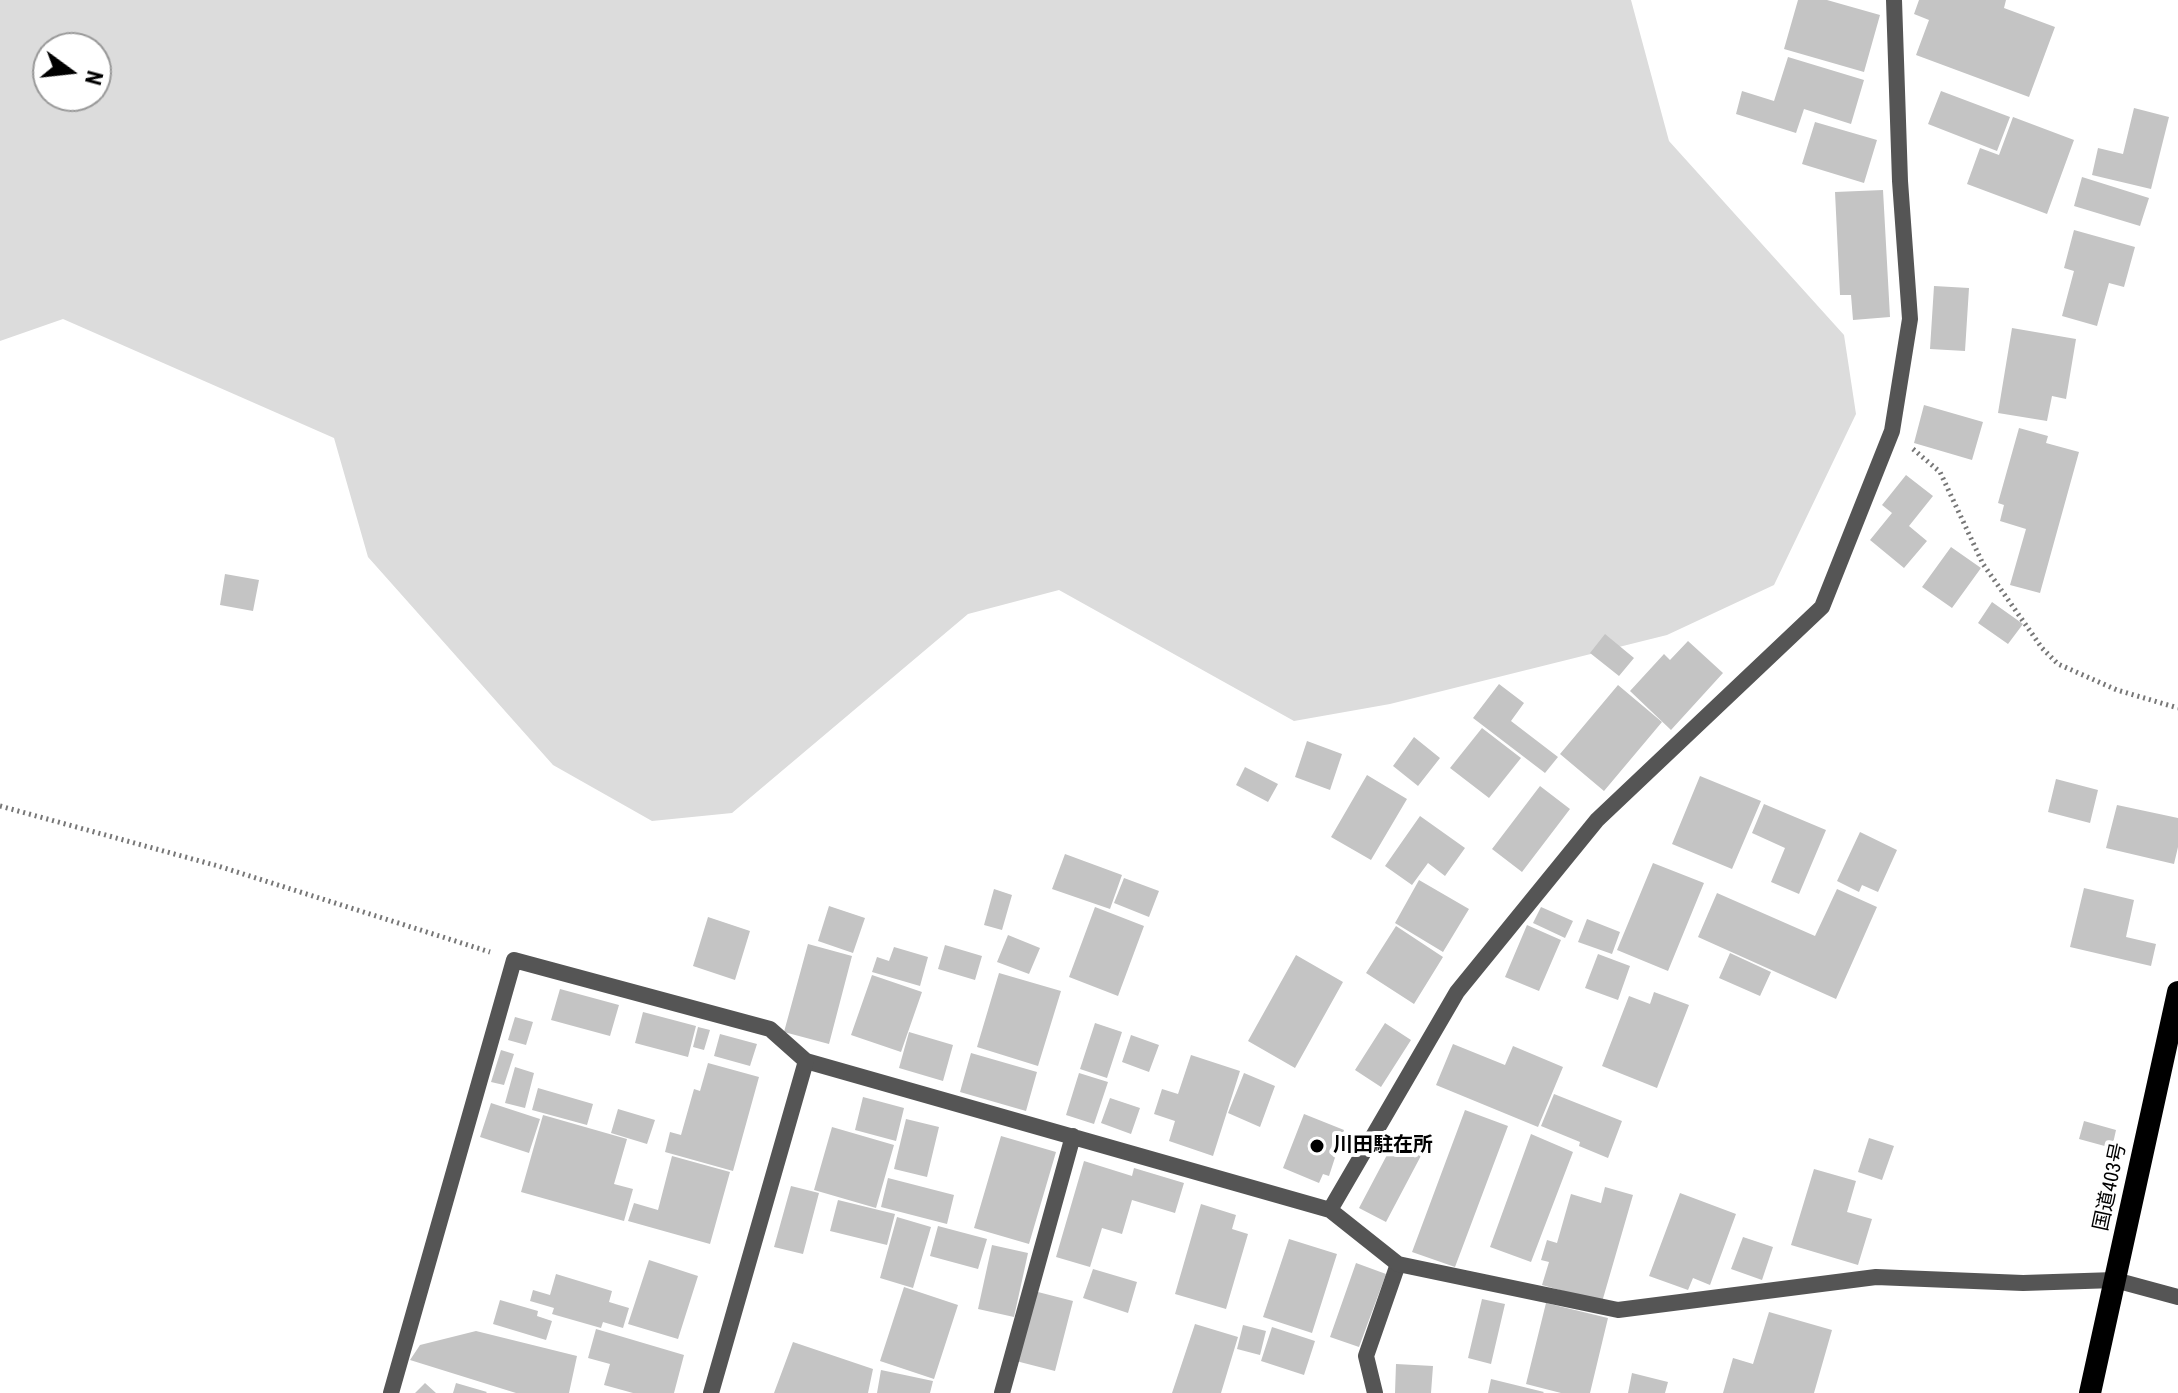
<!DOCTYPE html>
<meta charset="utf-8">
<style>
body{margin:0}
#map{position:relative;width:2178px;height:1393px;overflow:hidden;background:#fff;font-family:"Roboto Condensed",sans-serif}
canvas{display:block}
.north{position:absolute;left:32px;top:32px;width:80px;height:80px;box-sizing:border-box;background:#fff;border:2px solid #999;border-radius:50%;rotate:105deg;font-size:22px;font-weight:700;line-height:32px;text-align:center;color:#000}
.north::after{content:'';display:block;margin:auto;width:28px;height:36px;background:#000;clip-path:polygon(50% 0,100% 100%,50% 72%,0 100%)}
</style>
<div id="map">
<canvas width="2178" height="1393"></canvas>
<div class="north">N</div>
</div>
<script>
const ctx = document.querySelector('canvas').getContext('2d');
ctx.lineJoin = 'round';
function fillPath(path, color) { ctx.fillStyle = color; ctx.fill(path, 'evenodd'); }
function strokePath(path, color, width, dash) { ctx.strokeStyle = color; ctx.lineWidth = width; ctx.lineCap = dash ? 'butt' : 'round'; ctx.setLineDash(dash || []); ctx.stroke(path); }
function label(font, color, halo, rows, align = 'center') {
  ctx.font = font + ' "Roboto Condensed","Noto Sans JP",sans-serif'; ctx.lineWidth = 8; ctx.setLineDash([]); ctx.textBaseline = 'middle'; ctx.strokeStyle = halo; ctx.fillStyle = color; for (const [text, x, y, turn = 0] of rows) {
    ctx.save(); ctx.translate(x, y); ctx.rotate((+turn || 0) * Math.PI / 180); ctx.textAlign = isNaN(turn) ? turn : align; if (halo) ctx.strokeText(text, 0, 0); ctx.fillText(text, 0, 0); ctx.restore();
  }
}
fillPath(new Path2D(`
 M0,0H1631L1669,141L1844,335L1856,414L1774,585L1667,635L1390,704L1294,721L1059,590L968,614L732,813L652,821L553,765L368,557L334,438L63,319L0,341ZM48,48H96V96H48Z`), '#dcdcdc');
fillPath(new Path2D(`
 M1798,0H1827L1880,15L1864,72L1784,49Z
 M1919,0H2006L2004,8L2055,27L2029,97L1916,55L1929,20L1914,14Z
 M1788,57L1864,80L1851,124L1804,109L1796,133L1736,114L1742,91L1774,101Z
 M1941,91L2010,117L1997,151L1928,124Z
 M2134,108L2169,117L2151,189L2092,175L2098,148L2123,154Z
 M2013,117L2074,140L2047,214L1967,184L1980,148L1999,155Z
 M1815,122L1877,140L1864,183L1802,164Z
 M2082,177L2149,198L2140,226L2074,206Z
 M1883,190L1890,317L1853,320L1851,295H1840L1835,192Z
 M2074,230L2135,247L2124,287L2109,283L2097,326L2062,316L2074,271L2064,268Z
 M1934,286L1969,288L1965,351L1930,349Z
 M2012,328L2076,339L2066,399L2052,396L2047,421L1998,413Z
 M1924,405L1983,422L1972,460L1914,443Z
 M2019,428L2048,436L2046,443L2079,452L2040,593L2010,585L2026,529L2000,521L2004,505L1998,503Z
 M1906,475L1933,496L1909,526L1927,541L1904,568L1870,540L1892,513L1882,505Z
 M1951,547L1981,568L1952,608L1922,587Z
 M225,574L259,580L253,611L220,605Z
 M1992,602L2023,624L2008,644L1978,623Z
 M1605,634L1634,658L1619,676L1590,653Z
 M1688,641L1723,673L1671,730L1630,691L1664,654L1670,660Z
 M1499,684L1524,703L1511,721L1558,757L1545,773L1473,718Z
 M1618,685L1662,722L1604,791L1560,754Z
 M1482,728L1521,758L1489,798L1450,768Z
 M1414,737L1440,758L1418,786L1393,766Z
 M1307,741L1342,754L1330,790L1295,777Z
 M1245,767L1278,784L1268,802L1236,785Z
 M1367,775L1407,799L1371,860L1331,837Z
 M1700,776L1761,801L1732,869L1672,844Z
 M2056,779L2098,790L2090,823L2048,812Z
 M1540,786L1570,809L1522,872L1492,849Z
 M1764,804L1826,830L1799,894L1771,882L1785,848L1752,833Z
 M2117,805L2178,818V847L2174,864L2106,848Z
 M1420,816L1465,848L1445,876L1428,863L1412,885L1385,866Z
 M1860,832L1897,850L1878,892L1862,885L1859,892L1837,881Z
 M1065,854L1122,875L1110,909L1052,889Z
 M1653,863L1704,883L1668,971L1617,950Z
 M1124,878L1159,891L1149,917L1114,903Z
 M1419,880L1469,909L1443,952L1395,923Z
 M2084,888L2134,900L2126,937L2156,944L2151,966L2070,947Z
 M994,889L1012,895L1002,930L984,925Z
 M1837,889L1877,907L1836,999L1698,937L1717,893L1815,936Z
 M829,906L865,918L853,953L818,941Z
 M1095,907L1144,926L1118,996L1069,977Z
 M1541,907L1573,921L1565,938L1533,923Z
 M708,917L750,931L735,980L693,966Z
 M1587,919L1620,932L1612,954L1578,942Z
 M1527,925L1561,940L1539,991L1505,977Z
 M1396,926L1443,957L1414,1004L1366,973Z
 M1008,935L1040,948L1029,974L997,962Z
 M808,944L852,956L829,1044L784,1032Z
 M945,945L982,956L975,980L938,969Z
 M894,947L928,957L920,986L872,972L877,957L889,961Z
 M1730,953L1771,972L1760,996L1719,978Z
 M1598,954L1630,966L1618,1000L1585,988Z
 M1296,955L1343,982L1295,1068L1248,1041Z
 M999,973L1061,991L1038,1066L977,1047Z
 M872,975L922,992L901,1052L851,1035Z
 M560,989L619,1005L610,1036L551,1020Z
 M1654,992L1689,1005L1657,1088L1602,1066L1629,996L1650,1004Z
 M643,1012L696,1026L688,1057L635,1043Z
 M515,1017L533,1022L526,1045L508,1040Z
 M1095,1023L1122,1032L1107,1078L1080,1069Z
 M1385,1023L1411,1040L1381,1087L1355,1070Z
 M698,1027L710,1030L704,1050L693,1047Z
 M909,1032L953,1045L943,1081L899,1068Z
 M720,1034L757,1044L750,1066L714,1056Z
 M1131,1035L1159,1045L1149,1072L1122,1062Z
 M1453,1044L1505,1065L1513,1046L1563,1067L1538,1127L1436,1085Z
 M501,1050L514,1054L504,1085L491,1082Z
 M971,1053L1037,1072L1026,1111L960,1092Z
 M1191,1055L1240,1071L1213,1156L1169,1141L1175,1121L1154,1114L1162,1089L1178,1094Z
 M708,1063L759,1077L733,1171L665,1152L670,1132L681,1135L694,1089L700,1091Z
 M515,1067L534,1073L525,1108L505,1103Z
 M1079,1073L1108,1082L1094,1124L1066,1115Z
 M1244,1073L1275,1086L1260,1127L1228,1113Z
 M538,1088L593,1104L587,1125L532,1110Z
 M1554,1094L1622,1121L1608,1158L1579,1146L1580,1142L1541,1126Z
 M863,1097L904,1108L896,1141L855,1130Z
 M1110,1098L1140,1108L1131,1134L1101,1123Z
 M491,1103L540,1119L529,1153L480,1137Z
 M618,1109L655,1120L647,1144L611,1133Z
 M1465,1110L1508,1126L1455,1267L1412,1252Z
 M1304,1114L1344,1130L1329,1176L1323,1174L1319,1183L1283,1168Z
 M543,1115L627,1139L614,1184L633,1189L624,1221L521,1192Z
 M906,1119L939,1127L927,1177L894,1169Z
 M2084,1121L2116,1130L2112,1148L2079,1139Z
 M832,1127L894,1145L876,1208L814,1190Z
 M1531,1134L1573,1152L1531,1262L1490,1247Z
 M1001,1136L1056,1152L1029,1244L974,1228Z
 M1397,1136L1424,1150L1386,1222L1359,1208Z
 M1869,1138L1894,1146L1882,1180L1858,1172Z
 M672,1156L730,1172L710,1244L628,1221L634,1203L658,1210Z
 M1084,1161L1132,1176L1134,1168L1184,1183L1175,1213L1132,1200L1122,1234L1102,1228L1090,1267L1056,1257Z
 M1814,1169L1856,1181L1847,1212L1872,1219L1858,1265L1791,1245Z
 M888,1178L954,1195L947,1224L881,1207Z
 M791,1186L819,1193L803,1254L774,1247Z
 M1605,1187L1633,1195L1602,1302L1542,1285L1549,1262L1541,1260L1547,1240L1557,1243L1571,1194L1601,1203Z
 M1680,1193L1736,1214L1710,1285L1693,1278L1688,1290L1649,1276Z
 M838,1200L895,1214L887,1245L830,1231Z
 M1201,1204L1236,1215L1232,1229L1248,1234L1226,1309L1175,1294Z
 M897,1217L931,1227L913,1288L880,1278Z
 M938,1226L987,1239L978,1269L930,1256Z
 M1743,1237L1773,1247L1762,1280L1731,1269Z
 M1289,1239L1337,1254L1312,1333L1263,1317Z
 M992,1245L1028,1253L1014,1317L978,1309Z
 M649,1260L698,1276L678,1339L628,1324Z
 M1356,1263L1386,1274L1359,1347L1330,1337Z
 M1093,1269L1137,1282L1128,1313L1083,1298Z
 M556,1274L612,1291L609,1302L629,1308L623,1328L603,1322L601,1328L552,1314L554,1308L530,1301L533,1290L550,1295Z
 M904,1287L958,1305L934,1379L880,1361Z
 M1034,1291L1073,1301L1055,1371L1016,1361Z
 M1482,1299L1505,1304L1491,1364L1468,1358Z
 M500,1300L538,1311L537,1316L552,1321L546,1340L493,1324Z
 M1546,1303L1608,1318L1590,1393H1561L1526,1384Z
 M1769,1312L1832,1330L1814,1393H1723L1733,1358L1753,1364Z
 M1195,1324L1238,1337L1221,1393H1172Z
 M1243,1325L1266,1331L1260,1355L1237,1349Z
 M1272,1327L1315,1341L1304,1375L1261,1361Z
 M596,1329L684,1355L674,1393H633L604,1385L610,1364L588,1358Z
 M476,1331L577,1356L569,1393H516L410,1360L420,1345Z
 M793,1342L873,1369L868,1393H774Z
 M1396,1364L1433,1366L1431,1393H1395Z
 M881,1370L933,1381L930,1393H877Z
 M1632,1373L1668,1382L1665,1393H1628Z
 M1491,1379L1544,1392L1543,1393H1488Z
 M425,1383L436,1393H415Z
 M456,1383L487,1392L486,1393H453Z`), '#c4c4c4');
strokePath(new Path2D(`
 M1913,449L1940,472L1983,564L2042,648L2058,664L2117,690L2178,708
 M0,806L218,866L490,952`), '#777', 5, [2, 4]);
strokePath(new Path2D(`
 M1375,1393L1366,1356L1398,1264`), '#555', 16);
strokePath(new Path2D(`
 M1330,1210L1457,992L1597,820L1822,607L1892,431L1910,319L1900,181L1894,0
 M391,1393L514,960L770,1029L806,1061L1330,1210L1398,1264L1618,1310L1876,1277L2023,1283L2115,1280L2178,1297
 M1002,1393L1073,1136`), '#555', 16);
strokePath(new Path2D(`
 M711,1393L806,1061`), '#555', 16);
strokePath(new Path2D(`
 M2090,1393L2178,992`), '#000', 22);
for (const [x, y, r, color] of [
 [1317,1146,8,"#000"]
]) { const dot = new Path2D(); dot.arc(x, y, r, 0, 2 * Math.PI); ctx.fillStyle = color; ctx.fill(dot); strokePath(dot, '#fff', 3); }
label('bold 20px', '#000', '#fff', [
 ["川田駐在所",1333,1146]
], 'left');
label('20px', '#000', '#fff', [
 ["国道403号",2111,1187,-78]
]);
</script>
